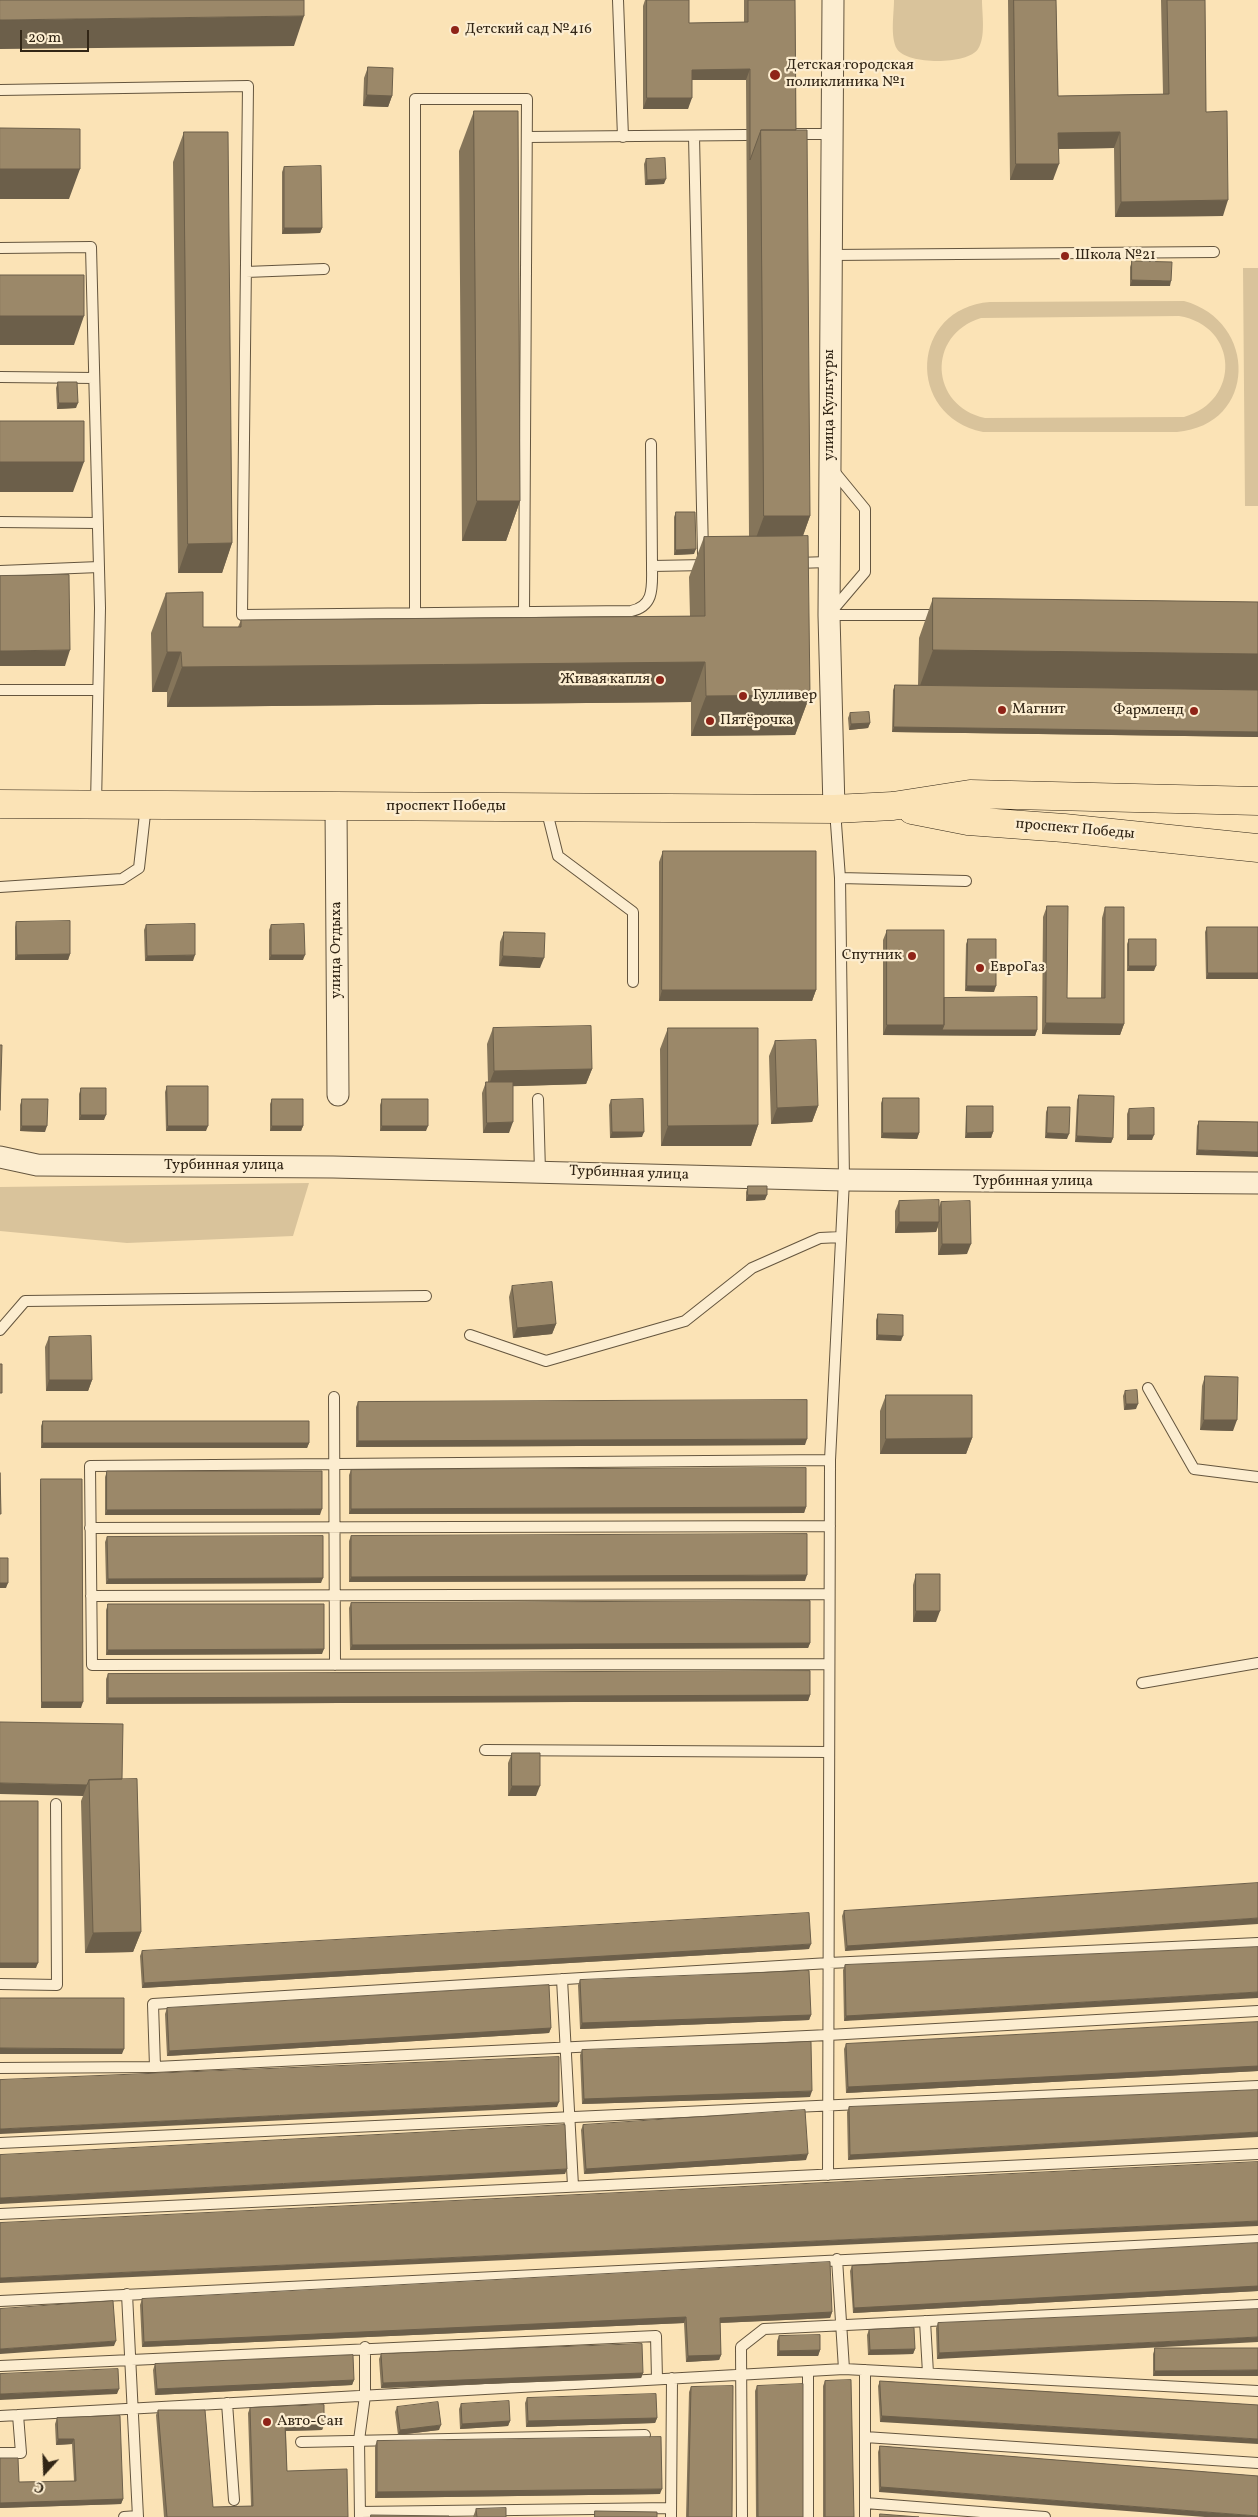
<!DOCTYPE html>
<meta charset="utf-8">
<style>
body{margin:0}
#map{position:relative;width:1258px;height:2517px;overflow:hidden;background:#fbe3b6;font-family:Vollkorn,serif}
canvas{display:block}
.north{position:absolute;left:20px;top:2447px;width:50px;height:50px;-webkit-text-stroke:4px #fcedd0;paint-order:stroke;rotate:200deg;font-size:14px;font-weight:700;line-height:20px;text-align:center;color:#322616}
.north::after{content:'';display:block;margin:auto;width:18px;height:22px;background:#322616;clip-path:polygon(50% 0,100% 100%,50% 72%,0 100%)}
.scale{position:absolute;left:20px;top:30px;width:69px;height:22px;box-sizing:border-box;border:2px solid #322616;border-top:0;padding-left:6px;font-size:15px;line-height:18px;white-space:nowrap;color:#322616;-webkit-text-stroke:4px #fcedd0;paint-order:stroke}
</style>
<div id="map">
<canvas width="1258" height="2517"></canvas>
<div class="north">С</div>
<div class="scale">20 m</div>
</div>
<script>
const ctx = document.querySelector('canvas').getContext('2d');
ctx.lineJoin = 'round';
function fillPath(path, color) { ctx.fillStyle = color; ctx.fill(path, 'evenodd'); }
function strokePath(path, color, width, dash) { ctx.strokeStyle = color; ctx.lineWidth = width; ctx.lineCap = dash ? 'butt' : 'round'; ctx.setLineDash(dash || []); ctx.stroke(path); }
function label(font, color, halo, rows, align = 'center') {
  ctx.font = font + ' Vollkorn,serif'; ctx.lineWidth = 4.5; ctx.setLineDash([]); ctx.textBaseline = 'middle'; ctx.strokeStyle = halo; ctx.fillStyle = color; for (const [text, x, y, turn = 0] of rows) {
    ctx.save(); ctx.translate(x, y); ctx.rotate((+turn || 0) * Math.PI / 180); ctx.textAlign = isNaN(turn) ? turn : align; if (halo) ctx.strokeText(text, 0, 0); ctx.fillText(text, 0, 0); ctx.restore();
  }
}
fillPath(new Path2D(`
 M894,0H982C982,14 986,37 978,49C968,65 907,65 897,49C890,37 894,14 894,0Z
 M1243,268H1258V506H1245Z
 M1184,301C1258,321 1258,425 1177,432H983C905,416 910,308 990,302ZM1179,316C1239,326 1241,401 1184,417L985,418C930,406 926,335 981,318Z
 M309,1183L293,1236L127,1243L0,1231V1187Z`), '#d9c39b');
const service = new Path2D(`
 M618,0L623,137
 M0,90L248,86L242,615L631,611C655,606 652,586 652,566L706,565
 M793,134H832
 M694,136L703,554
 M528,137L746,135
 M0,248L91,247L100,608L96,804
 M831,255L1214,252
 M246,272L324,269
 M0,377L94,378
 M651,444L652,566
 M0,522L97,523
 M796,563L829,562
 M0,571L99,567
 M831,612L865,572V509L833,470
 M415,614V99H527L524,613
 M829,615H941
 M0,690H98
 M546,808L558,856L633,912V982
 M840,878L966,881
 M0,887L122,879L139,868L146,805
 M538,1099L540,1172
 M0,1330L25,1301L426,1296
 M470,1335L546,1361L685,1321L752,1268L820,1238L841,1237
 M1148,1388L1194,1469L1258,1477
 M334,1397L335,1665
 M90,1528L830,1526
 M91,1596L829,1594
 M829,1664L92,1665L90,1466L830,1460
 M1142,1683L1258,1663
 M485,1750L829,1752
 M562,1979L573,2186
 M0,1984L57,1985L56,1804
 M155,2067L153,2004L829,1963L1258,1943
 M0,2068L155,2067L828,2035L1258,2011
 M0,2143L1258,2086
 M828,2175L830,1460L844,1180L840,878L835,810
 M0,2214L1258,2154
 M837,2259L844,2369
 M127,2294L138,2517
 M0,2301L1258,2240
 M925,2321L928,2373
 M0,2366L656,2336L657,2379
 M865,2370V2517
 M808,2371V2517
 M227,2403L234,2500
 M0,2416L844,2369L1258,2391
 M865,2437L1258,2463
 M301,2442L645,2435
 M0,2453H21L18,2415
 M865,2503L1045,2517
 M360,2512L671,2508
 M124,2517L138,2516
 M360,2517L359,2440L365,2396V2347
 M671,2517L672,2378
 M742,2517L741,2347L764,2329L1258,2305`);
const minor = new Path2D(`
 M833,0L829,615L834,809
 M336,806L338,1095
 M0,1157L37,1165L333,1167L844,1180L1258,1183`);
const primary = new Path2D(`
 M0,804L834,809L893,806L970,794L1258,801
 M912,810L968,821L1064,828L1258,848`);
strokePath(service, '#64553e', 12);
strokePath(minor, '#64553e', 23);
strokePath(primary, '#322616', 29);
strokePath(service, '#fcedd0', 10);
strokePath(minor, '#fcedd0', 21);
strokePath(primary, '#fbe3b6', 28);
fillPath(new Path2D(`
 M645,0H689V23L744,22V0H795L796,130L810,516L803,536L810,695L795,735L691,736V702L167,707V692H152L151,633L166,593L203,627H238L241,620L690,616L689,577L704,537L749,536L746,80H692L688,109H643V6Z
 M1008,0H1056L1058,96L1163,94L1161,0H1205L1206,112L1223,216L1115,217L1114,148L1058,149L1053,180H1010Z
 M368,67L392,96L388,107L363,106L364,78Z
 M474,111L520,501L506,541H462L459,151Z
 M184,132L232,543L222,573H178L173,162Z
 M646,159L664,184L645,185L644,164Z
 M284,167L322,228L320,233L282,234V172Z
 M1132,261L1170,286H1130V267Z
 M58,382L76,408L57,409L56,388Z
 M676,512L694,554L674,555V517Z
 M933,598L1258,602V737L892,732L893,690L895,685H918L919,638Z
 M850,713L870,723L868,728L849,730L848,718Z
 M663,851L816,990L812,1001H659V862Z
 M1047,906L1067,998H1101L1102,918L1105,907L1124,1024L1120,1035L1042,1034L1043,917Z
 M16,922L70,954L68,960H15V927Z
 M146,925L193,961H145L144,930Z
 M271,925L303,960H269V930Z
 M1207,927H1258L1206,979L1205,932Z
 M887,930L944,998L1037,1030L1035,1036L883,1035V940Z
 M504,932L540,968L499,966L500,942Z
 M968,939L994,992L965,991L966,944Z
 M1129,939L1154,971H1127V944Z
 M493,1028L592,1069L586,1084L513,1086L509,1133H483L482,1093L486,1082H488L487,1044Z
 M668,1028L758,1125L751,1146H661L660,1049Z
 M775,1041L818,1106L812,1122L771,1124L769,1056Z
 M167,1086L206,1131H166L165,1092Z
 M81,1088L104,1120H79V1094Z
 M1079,1095L1113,1138L1111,1143L1075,1142L1077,1100Z
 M883,1098L919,1133L917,1139L881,1138V1103Z
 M22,1099L45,1132L20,1131V1105Z
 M272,1099L303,1126L301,1131H270V1104Z
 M382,1099L426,1131H380V1105Z
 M611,1100L642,1137L610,1138L609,1105Z
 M967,1106L993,1132L991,1138H965L966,1111Z
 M1048,1107L1067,1139L1045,1138L1046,1112Z
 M1129,1109L1152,1140H1127V1114Z
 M1199,1121L1258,1122L1196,1155L1197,1126Z
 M748,1186L765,1200L746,1201V1192Z
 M899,1201L939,1207L941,1202L967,1254L938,1255V1227L936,1232L895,1233V1211Z
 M512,1286L556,1324L552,1334L513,1338L509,1297Z
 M878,1314L901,1341L876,1340V1320Z
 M49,1337L92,1380L88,1391H46L45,1347Z
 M1205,1376L1233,1431L1200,1430L1202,1386Z
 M1125,1391L1136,1409L1124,1410L1123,1396Z
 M886,1395L972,1438L966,1454H880V1411Z
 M358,1402L805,1445L356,1447V1407Z
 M43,1421L309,1443L307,1448H41V1426Z
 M351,1470L806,1507L804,1513L349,1514V1475Z
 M107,1471L320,1515H105V1477Z
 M41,1479L81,1708H41L40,1485Z
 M351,1536L805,1581L349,1582V1541Z
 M107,1537L321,1583L106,1584L105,1542Z
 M916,1574L936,1622H913V1585Z
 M351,1603L810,1643L808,1648L350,1650L349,1608Z
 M108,1604L322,1654L106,1655V1610Z
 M108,1674L810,1695L808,1701L106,1704V1679Z
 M0,1722L122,1779L141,1932L133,1952L85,1953L81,1801L83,1796Z
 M512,1753L536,1796H508V1763Z
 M1258,1883L845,1951L842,1916L844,1911Z
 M1258,1947L844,2021L843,1970L845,1965Z
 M809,1949L142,1988L140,1956L142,1951Z
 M580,1980L811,2015L809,2020L580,2029L578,1985Z
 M167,2008L551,2028L549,2033L167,2056L165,2014Z
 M1258,2022V2071L846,2093L844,2049L846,2044Z
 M582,2050L810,2097L582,2104L580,2055Z
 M1258,2090L848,2160L847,2112L849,2107Z
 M583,2125L806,2160L584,2174L581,2130Z
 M1258,2243V2291L853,2313L850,2271L852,2266Z
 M142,2299L832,2312L830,2318L720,2323L721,2355L719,2360L686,2362L684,2323L142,2347L140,2305Z
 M1258,2309L937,2359L936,2328L938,2323Z
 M869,2330L915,2349L913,2354L868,2355L867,2335Z
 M779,2336L820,2350L818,2356H777V2341Z
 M1155,2348H1258L1153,2376V2354Z
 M381,2354L643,2373L641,2378L381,2388L379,2359Z
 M155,2364L354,2380L352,2385L155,2395L153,2370Z
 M825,2381L854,2517H823V2386Z
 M880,2381L1258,2405L880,2422L878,2386Z
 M757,2386L803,2517H756L755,2391Z
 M691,2387L732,2517H686L689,2392Z
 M527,2398L657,2418L655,2423L526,2427L525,2403Z
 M461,2404L510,2421L508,2426L460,2429L459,2409Z
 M397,2407L439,2430L398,2435L395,2412Z
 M250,2408L324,2425L322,2430L286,2431L287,2471L348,2517H164L156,2415L158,2410L213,2507L251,2506L248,2413Z
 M57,2418L123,2499L121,2504L0,2508V2458L19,2482L74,2481L72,2444L56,2445L55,2424Z
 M377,2441L660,2494L375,2498V2446Z
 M880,2446L1258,2476L879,2492L878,2452Z
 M476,2509L506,2517H473Z`), '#85755a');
fillPath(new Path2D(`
 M304,16L294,46L0,49V20Z
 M750,69L746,80H688L692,70Z
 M367,95L392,96L388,107L363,106Z
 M647,98H692L688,109H643Z
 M1120,132L1114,148L1053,149L1058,133Z
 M1016,164H1059L1053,180H1010Z
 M0,169H80L69,199H0Z
 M666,179L664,184L645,185L647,180Z
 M1228,200L1223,216L1115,217L1121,202Z
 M284,228H322L320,233L282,234Z
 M1132,280L1171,281L1170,286H1130Z
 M0,316H84L74,345H0Z
 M59,403H78L76,408L57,409Z
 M0,462H84L73,492H0Z
 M477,501H520L506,541H462Z
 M764,516H810L795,557H749Z
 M232,543L222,573H178L188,544Z
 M696,549L694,554L674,555L676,550Z
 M70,650L65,666H0V651Z
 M933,650L1258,654V695L918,691Z
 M167,652H181L167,692H152Z
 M705,662L691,702L167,707L182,667Z
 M810,695L795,735L691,736L706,696Z
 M870,723L868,728L849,730L851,724Z
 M894,727L1258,732V737L892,732Z
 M70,954L68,960H15L17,955Z
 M195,955L193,961H145L147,956Z
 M271,955H305L303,960H269Z
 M503,956L544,958L540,968L499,966Z
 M1129,966H1156L1154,971H1127Z
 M1208,973H1258V979H1206Z
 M967,986H996L994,992L965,991Z
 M662,990H816L812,1001H659Z
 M1046,1023L1124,1024L1120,1035L1042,1034Z
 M887,1025H944L1037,1030L1035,1036L883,1035Z
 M592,1069L586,1084L488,1087L494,1071Z
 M818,1106L812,1122L771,1124L777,1108Z
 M81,1115H106L104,1120H79Z
 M513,1122L509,1133H483L487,1123Z
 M758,1125L751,1146H661L668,1126Z
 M22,1126H47L45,1132L20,1131Z
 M168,1126H208L206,1131H166Z
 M272,1126H303L301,1131H270Z
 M382,1126H428L426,1131H380Z
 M612,1132H644L642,1137L610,1138Z
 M993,1132L991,1138H965L967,1133Z
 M883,1133H919L917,1139L881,1138Z
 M1047,1133L1069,1134L1067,1139L1045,1138Z
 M1129,1135H1154L1152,1140H1127Z
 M1077,1136L1113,1138L1111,1143L1075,1142Z
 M1198,1150L1258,1152V1157L1196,1155Z
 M748,1195H767L765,1200L746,1201Z
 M899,1222H939L936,1232L895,1233Z
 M942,1244H971L967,1254L938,1255Z
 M556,1324L552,1334L513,1338L517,1328Z
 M878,1335L903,1336L901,1341L876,1340Z
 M49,1380H92L88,1391H46Z
 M1126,1404H1138L1136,1409L1124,1410Z
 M1204,1420H1237L1233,1431L1200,1430Z
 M972,1438L966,1454H880L886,1439Z
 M807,1439L805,1445L356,1447L358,1441Z
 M43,1443H309L307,1448H41Z
 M806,1507L804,1513L349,1514L351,1509Z
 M322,1509L320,1515H105L107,1510Z
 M807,1575L805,1581L349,1582L351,1577Z
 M323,1578L321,1583L106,1584L108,1579Z
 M0,1583H8L6,1588H0Z
 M916,1611H940L936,1622H913Z
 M810,1643L808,1648L350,1650L352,1645Z
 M324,1649L322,1654L106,1655L108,1650Z
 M810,1695L808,1701L106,1704L108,1698Z
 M42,1702H83L81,1708H41Z
 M0,1783L87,1785L83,1796L0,1794Z
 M512,1786H540L536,1796H508Z
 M1258,1918V1924L845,1951L847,1946Z
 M141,1932L133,1952L85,1953L93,1933Z
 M811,1944L809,1949L142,1988L144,1983Z
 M0,1963H38L36,1968H0Z
 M1258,1992V1998L844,2021L846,2016Z
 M811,2015L809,2020L580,2029L582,2023Z
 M551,2028L549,2033L167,2056L169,2051Z
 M0,2048L124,2049L122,2054H0Z
 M1258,2066V2071L846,2093L848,2087Z
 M812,2091L810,2097L582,2104L584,2099Z
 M559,2102L557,2107L0,2134V2129Z
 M1258,2132V2137L848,2160L850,2155Z
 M808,2154L806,2160L584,2174L586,2169Z
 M567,2169L565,2174L0,2204V2198Z
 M1258,2221V2226L0,2283V2278Z
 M1258,2286V2291L853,2313L854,2308Z
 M832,2312L830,2318L718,2323L720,2318Z
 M686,2317L684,2323L142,2347L144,2342Z
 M1258,2337V2342L937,2359L939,2353Z
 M116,2341L114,2346L0,2354V2349Z
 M915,2349L913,2354L868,2355L870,2350Z
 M820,2350L818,2356H777L779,2351Z
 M721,2355L719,2360L686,2362L688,2356Z
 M1258,2370V2376H1153L1155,2371Z
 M643,2373L641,2378L381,2388L383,2383Z
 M354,2380L352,2385L155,2395L157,2389Z
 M119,2389L117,2394L0,2400V2394Z
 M882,2416L1258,2439V2444L880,2422Z
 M657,2418L655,2423L526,2427L528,2421Z
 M510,2421L508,2426L460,2429L462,2424Z
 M285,2425H324L322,2430L283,2431Z
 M441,2425L439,2430L398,2435L400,2430Z
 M58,2439H74L72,2444L56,2445Z
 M881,2487L1258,2516V2517H1205L879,2492Z
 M662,2489L660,2494L375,2498L377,2492Z
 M123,2499L121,2504L0,2508V2503Z`), '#6c5f4a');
const building = new Path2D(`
 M0,0H304V16L0,20Z
 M647,0H689V23L748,22V0H795L796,130H761L750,160V69L692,70V98H647Z
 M1014,0H1056L1058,96L1169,94L1167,0H1205L1206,112L1227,111L1228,200L1121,202L1120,132L1058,133L1059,164H1016Z
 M368,67L393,68L392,96L367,95Z
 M474,111H518L520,501H477Z
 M0,128L80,129V169H0Z
 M761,130H807L810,516H764Z
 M184,132H228L232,543L188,544Z
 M665,158L666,179L647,180L646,159Z
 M321,166L322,228H284V167Z
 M1132,261L1172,262L1171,281L1132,280Z
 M0,275H84V316H0Z
 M58,382H77L78,403H59Z
 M0,421H84V462H0Z
 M676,512H695L696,549L676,550Z
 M808,536L810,695L706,696L705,662L182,667L181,652H167L166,593L203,592V627H241V620L705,616L704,537Z
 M69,575L70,650L0,651V576Z
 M933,598L1258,602V654L933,650Z
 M895,685L1258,690V732L894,727Z
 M869,712L870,723L851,724L850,713Z
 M663,851H816V990H662Z
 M1047,906H1068L1067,998H1105V907H1124V1024L1046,1023Z
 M70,921V954L17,955L16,922Z
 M195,924V955L147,956L146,925Z
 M304,924L305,955H271V925Z
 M1207,927H1258V973H1208Z
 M887,930H944V1025H887Z
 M504,932L545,933L544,958L503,956Z
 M968,939H996V986H967Z
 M1129,939H1156V966H1129Z
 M1037,997V1030H942L944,1025V998Z
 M591,1026L592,1069L494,1071L493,1028Z
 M668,1028H758V1125L668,1126Z
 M816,1040L818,1106L777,1108L775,1041Z
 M0,1045H2L0,1110Z
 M486,1082H513V1122L487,1123Z
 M167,1086H208V1126H168Z
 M81,1088H106V1115H81Z
 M1079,1095L1114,1096L1113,1138L1077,1136Z
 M883,1098H919V1133H883Z
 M22,1099H48L47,1126H22Z
 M272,1099H303V1126H272Z
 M382,1099H428V1126H382Z
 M643,1099L644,1132H612L611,1100Z
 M967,1106H993V1132L967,1133Z
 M1048,1107H1070L1069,1134L1047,1133Z
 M1154,1108V1135H1129V1109Z
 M1199,1121L1258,1122V1152L1198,1150Z
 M748,1186H767V1195H748Z
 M939,1200V1222H899V1201Z
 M970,1201L971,1244H942L941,1202Z
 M552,1282L556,1324L517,1328L512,1286Z
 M878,1314L903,1315V1336L878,1335Z
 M91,1336L92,1380H49V1337Z
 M0,1364H2V1393H0Z
 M1205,1376L1238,1377L1237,1420H1204Z
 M1137,1390L1138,1404H1126L1125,1391Z
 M886,1395H972V1438L886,1439Z
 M807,1400V1439L358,1441V1402Z
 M43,1421H309V1443H43Z
 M806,1468V1507L351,1509V1470Z
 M107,1471H322V1509L107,1510Z
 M0,1473L1,1514H0Z
 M41,1479H82L83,1702H42Z
 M807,1534V1575L351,1577V1536Z
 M323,1536V1578L108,1579L107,1537Z
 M0,1558H8V1583H0Z
 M916,1574H940V1611H916Z
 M810,1601V1643L352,1645L351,1603Z
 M108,1604H324V1649L108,1650Z
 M810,1671V1695L108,1698V1674Z
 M0,1722L123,1724L122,1779L89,1780L87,1785L0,1783Z
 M512,1753H540V1786H512Z
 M137,1779L141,1932L93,1933L89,1780Z
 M0,1801H38V1963H0Z
 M1258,1883V1918L847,1946L844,1911Z
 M809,1913L811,1944L144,1983L142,1951Z
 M1258,1947V1992L846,2016L845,1965Z
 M809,1971L811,2015L582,2023L580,1980Z
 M549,1985L551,2028L169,2051L167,2008Z
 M0,1998H124V2049L0,2048Z
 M1258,2022V2066L848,2087L846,2044Z
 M811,2042L812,2091L584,2099L582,2050Z
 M559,2057V2102L0,2129V2080Z
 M1258,2090V2132L850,2155L849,2107Z
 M805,2110L808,2154L586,2169L583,2125Z
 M565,2125L567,2169L0,2198V2155Z
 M1258,2162V2221L0,2278V2223Z
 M1258,2243V2286L854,2308L852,2266Z
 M830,2262L832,2312L720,2318L721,2355L688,2356L686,2317L144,2342L142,2299Z
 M113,2301L116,2341L0,2349V2309Z
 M1258,2309V2337L939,2353L938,2323Z
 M914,2328L915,2349L870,2350L869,2330Z
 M820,2335V2350L779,2351V2336Z
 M642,2344L643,2373L383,2383L381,2354Z
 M1155,2348H1258V2370L1155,2371Z
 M353,2355L354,2380L157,2389L155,2364Z
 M118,2369L119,2389L0,2394V2374Z
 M851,2380L854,2517H825V2381Z
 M880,2381L1258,2405V2439L882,2416Z
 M803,2384V2517H758L757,2386Z
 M733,2386L732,2517H688L691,2387Z
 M656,2394L657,2418L528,2421L527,2398Z
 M509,2401L510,2421L462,2424L461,2404Z
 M438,2402L441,2425L400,2430L397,2407Z
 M324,2405V2425H285L287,2471L347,2469L348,2517H167L158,2410H205L213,2507L253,2506L250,2408Z
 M120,2416L123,2499L0,2503V2458H18L19,2482L76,2481L74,2439H58L57,2418Z
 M661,2437L662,2489L377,2492V2441Z
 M880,2446L1258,2476V2516L881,2487Z
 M506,2508V2517H477L476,2509Z
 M595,2511L657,2512V2517H595Z
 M880,2514L919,2517H880Z
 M371,2515L449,2516V2517H371Z`);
fillPath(building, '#9b8869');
strokePath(building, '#6c5f4a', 1);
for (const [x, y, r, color] of [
 [455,30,5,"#8f2418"],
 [775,75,6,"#8f2418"],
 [1065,256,5,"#8f2418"],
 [660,680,5,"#8f2418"],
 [743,696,5,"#8f2418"],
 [1002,710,5,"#8f2418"],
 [1194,711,5,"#8f2418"],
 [710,721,5,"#8f2418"],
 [912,956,5,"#8f2418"],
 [980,968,5,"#8f2418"],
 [267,2422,5,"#8f2418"]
]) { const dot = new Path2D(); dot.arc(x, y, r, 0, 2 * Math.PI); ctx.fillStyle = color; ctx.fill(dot); strokePath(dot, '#fcedd0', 2); }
label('15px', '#322616', '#fcedd0', [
 ["Детский сад №416",465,30],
 ["Детская городская",786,66],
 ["поликлиника №1",786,83],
 ["Школа №21",1075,256],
 ["Живая капля",650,680,"right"],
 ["Гулливер",753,696],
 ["Магнит",1012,710],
 ["Фармленд",1184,711,"right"],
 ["Пятёрочка",720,721],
 ["Спутник",902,956,"right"],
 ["ЕвроГаз",990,968],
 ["Авто-Сан",277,2422]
], 'left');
label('15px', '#322616', '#fcedd0', [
 ["улица Культуры",830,405,-90],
 ["проспект Победы",446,807],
 ["проспект Победы",1075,830,5],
 ["улица Отдыха",337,950,-90],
 ["Турбинная улица",224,1166],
 ["Турбинная улица",629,1174,2],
 ["Турбинная улица",1033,1182]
]);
</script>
